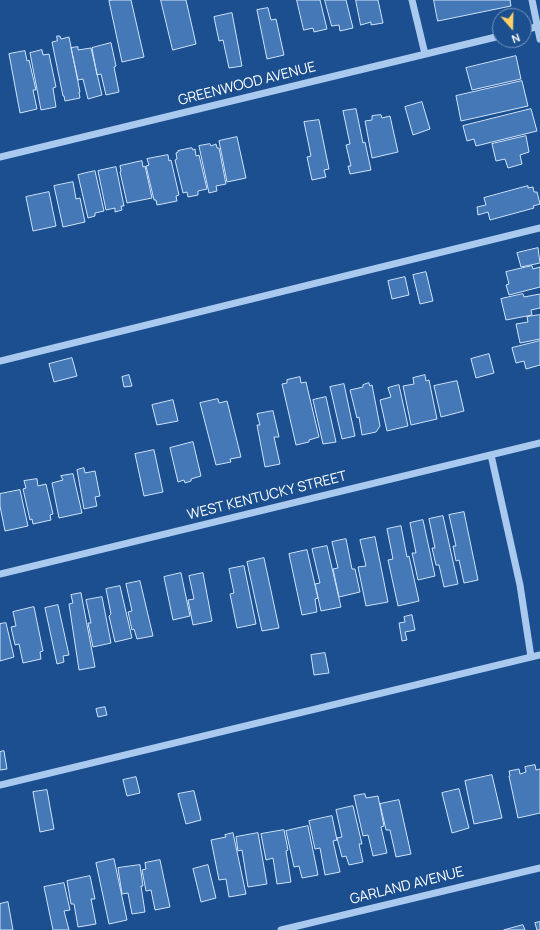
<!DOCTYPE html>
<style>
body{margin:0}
#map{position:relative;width:540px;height:930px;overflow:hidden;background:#1b4f8f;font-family:Manrope,sans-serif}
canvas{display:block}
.north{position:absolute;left:492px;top:8px;width:40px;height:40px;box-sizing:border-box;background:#1b4f8f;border:1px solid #7695bc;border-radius:50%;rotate:160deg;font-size:11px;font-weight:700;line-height:16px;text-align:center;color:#fff}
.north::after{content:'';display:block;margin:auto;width:14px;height:18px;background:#ffd166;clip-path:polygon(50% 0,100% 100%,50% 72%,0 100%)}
</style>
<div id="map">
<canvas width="540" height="930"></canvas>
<div class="north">N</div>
</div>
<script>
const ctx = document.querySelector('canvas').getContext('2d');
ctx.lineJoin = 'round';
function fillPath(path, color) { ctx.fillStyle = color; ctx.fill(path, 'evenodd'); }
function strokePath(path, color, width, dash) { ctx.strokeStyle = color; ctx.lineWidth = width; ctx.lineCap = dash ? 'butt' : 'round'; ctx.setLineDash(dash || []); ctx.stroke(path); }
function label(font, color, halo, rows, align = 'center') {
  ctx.font = font + ' Manrope,sans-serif'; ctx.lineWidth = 4; ctx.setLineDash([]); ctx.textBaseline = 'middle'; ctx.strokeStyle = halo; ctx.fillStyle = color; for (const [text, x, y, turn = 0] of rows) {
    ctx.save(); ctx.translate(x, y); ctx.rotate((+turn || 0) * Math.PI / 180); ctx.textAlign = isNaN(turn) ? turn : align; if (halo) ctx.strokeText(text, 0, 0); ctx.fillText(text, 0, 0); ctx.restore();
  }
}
const building = new Path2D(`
 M113,0H131L144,57L122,62L109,1Z
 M161,0H186L196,44L173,50Z
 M297,0H320L327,29L314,32L313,28L304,30Z
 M325,0H346L353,28L340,31L339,25L332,26Z
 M356,0H378L383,23L371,25V22L361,25Z
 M434,0H510L511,6L438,21Z
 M268,8L271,20L276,19L284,55L267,59L257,10Z
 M232,13L242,66L229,68L223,40L219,41L214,17Z
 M57,36H60L61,39L69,37L80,92H79L80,98L65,101L64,96H63L52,42L57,41Z
 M111,43L116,66L114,67L119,92L106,95L101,74L97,75L92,48Z
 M78,47V50L91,48L102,95L88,99L83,79L78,80L71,48Z
 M42,50L43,55L49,54L56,87L53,88L56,107L41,110L30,53Z
 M25,51L27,61L29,60L36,90H33L37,109L20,113L9,54Z
 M516,56L521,79L472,90L466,68Z
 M522,81L528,106L461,121L456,96Z
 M422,102L430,129L413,135L405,107Z
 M356,109L363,143L365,142L371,170L350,174L348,166H351L346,145L350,144L343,111Z
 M531,109L537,131L476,146L474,139L467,141L463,126Z
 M381,115L382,118L390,116L398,152L372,158L365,121L372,120V116Z
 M319,120L329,169L324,170L326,177L312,180L307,157L311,156L304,122Z
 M526,136L529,152L520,155L522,164L508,168L505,159L496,161L492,144Z
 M237,137L246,178L227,182L219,141Z
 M210,144L211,146L216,144L217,148H219L226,184L216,186L217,191L209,193L199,146Z
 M192,148L193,150L195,149L196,156L199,155L207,189L198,191V195L188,197L187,192L183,193L175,160L177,159L176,153L178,152V151Z
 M168,155L169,161L171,160L179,195L176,196L177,201L157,205L156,200H154L146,166L149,165L147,159Z
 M142,161L143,167L145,166L152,198L127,203L120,172L121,171L120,166Z
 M116,167L124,206H121L122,210L115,212V208L106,210L98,171Z
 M95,171L104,211L95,213V216L88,218L78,175Z
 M73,182L76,199L80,198L85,222L63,227L54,186Z
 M528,186V188L533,187L534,192H537L540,204L533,206L534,208L490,220L488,212L478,215L477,207L486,205L484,198Z
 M49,192L56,226L33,231L26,197Z
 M538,248L540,263L521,267L517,253Z
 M532,266L533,269L540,267V287L509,295L506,285L509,284L506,272Z
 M426,272L433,301L420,304L413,275Z
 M405,277L409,295L392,299L388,281Z
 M523,294L524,297L540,294V308L531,310L532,315L506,320L501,299Z
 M540,315V339L520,343L516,324L528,322L527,317Z
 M540,341V365L526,369L524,361L516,363L512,348Z
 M489,354L494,373L476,378L471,359Z
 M72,358L77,376L54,382L49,364Z
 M129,375L132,386L124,387L122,377Z
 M425,375L426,381L429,380L437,419L411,425L403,386L414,384L413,378Z
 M300,377L301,383L306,382L319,437L309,440V442L296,445L282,384L287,383V380Z
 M457,381L464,411L441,417L434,386Z
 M369,383L370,386L372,385L380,426L376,432L362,435L359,417L357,418L350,390L363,387V385Z
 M344,384L355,436L342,439L330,387Z
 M399,385L408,426L387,431L380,400L391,397L388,388Z
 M326,397L336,442L323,444L313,400Z
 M218,399L219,403L227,401L241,457L230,459L231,462L216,465L200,403Z
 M173,400L178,421L157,425L152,405Z
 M273,411L279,437H274L280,464L265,467L257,425H260L257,414Z
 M193,442L201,476L191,479V481L185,483L184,480L178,482L170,448Z
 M154,450L163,492L144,496L135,454Z
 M84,468L85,473L95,471L100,496L95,497L97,506L84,509L77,470Z
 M73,474L82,513L59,518L52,483L63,480L61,476Z
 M37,479L38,486L46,484L53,514L50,515L51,520L33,524L32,519L30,520L23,489L26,488L24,481Z
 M20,490L28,526L5,531L0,506V494Z
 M464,512L478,580L464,583L459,560L456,561L453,546H456L449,515Z
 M443,516L458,584L444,587L439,565H436L432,548H435L429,519Z
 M423,520L435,576L418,580L412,553H416L410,523Z
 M401,526L407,557L409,556L419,601L398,606L388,560L393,559L387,529Z
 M375,537L388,602L366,606L358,567L366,566L360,540Z
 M346,539L352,569H355L360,592L339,597L333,569L338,568L332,542Z
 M327,546L341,607L321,611L315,584L320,583L312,549Z
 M307,550L318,598L315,599L317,612L302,615L289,554Z
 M264,558L279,628L262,631L247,562Z
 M244,566L256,624L237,628L230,594L234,593L229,569Z
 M181,573L190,616L173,620L164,577Z
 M203,573L212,621L193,625L188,600L194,599L189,576Z
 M140,581L153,636L137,639L134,629L132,630L128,612L132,611L126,584Z
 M120,586L132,638L115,642L109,616L111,614L106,589Z
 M81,593L95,667L79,670L69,604L73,603L71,595Z
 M102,597L111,643L93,647L88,623H91L86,600Z
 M58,605L69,655L63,656L64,662L57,664L45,608Z
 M34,607L43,651L40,652L41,659L23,663L19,644L15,645L11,627L16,626L13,612Z
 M412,615L415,630L405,632L407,640L402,641L399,623L405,622L404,617Z
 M6,623L14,657L0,661V624Z
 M325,653L329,673L314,675L311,655Z
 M105,707L107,715L98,717L96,709Z
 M4,751L7,769L0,770V752Z
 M535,765L536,770L540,769V813L518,818L509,776H510L509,771L519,769L520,774L526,772L525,767Z
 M492,775L502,818L474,824L465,781Z
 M136,777L140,793L127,796L123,780Z
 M459,789L469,828L452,833L442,793Z
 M47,790L54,829L40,832L33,792Z
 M194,791L201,820L186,824L178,794Z
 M365,794L366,798L378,796L384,826L381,827L387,853L373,856L368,835L363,836L354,796Z
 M399,800L411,854L396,857L390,830H386L380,804Z
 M353,806L362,844H359L363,862L349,865L346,856L342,857L337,838L342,837L336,810Z
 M332,816L337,840L333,841L340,872L325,875L320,848L315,849L309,821Z
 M308,826L318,875L302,878L299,866L294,867L286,831Z
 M284,830L288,850L286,851L291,882L277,884L273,858L266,860L261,834Z
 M233,833L246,894L229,897L226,879L219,880L211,840L226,837L225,835Z
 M258,833L267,884L248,887L242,850L238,851L236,837Z
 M114,859L127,920L109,924L96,863Z
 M160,860L170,907L155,910L151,890L146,891L142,870L146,869L145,863Z
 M140,865L143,886H141L145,912L132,914L128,893L122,894L118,868Z
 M208,865L216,898L201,902L193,869Z
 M90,876L95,899H91L96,924L78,927L74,904H71L67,881Z
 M64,883L70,910L64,911L69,930H53L44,887Z
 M8,902L13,930H0V904Z
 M540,922V930H537L535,923Z
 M523,925L525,930H504Z`);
fillPath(building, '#4478b7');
strokePath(building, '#cfe3fa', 1);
strokePath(new Path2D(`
 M412,0L425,54
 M532,0L540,39
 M524,30L540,26
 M0,157L500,36
 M0,361L540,228
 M491,455L520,585L531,657
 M0,574L540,443
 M0,785L540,655
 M281,930L540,868`), '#a9c9ee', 7);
label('14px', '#fff', '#1b4f8f', [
 ["GREENWOOD AVENUE",247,84,-14],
 ["WEST KENTUCKY STREET",267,496,-14],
 ["GARLAND AVENUE",407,886,-14]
]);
</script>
